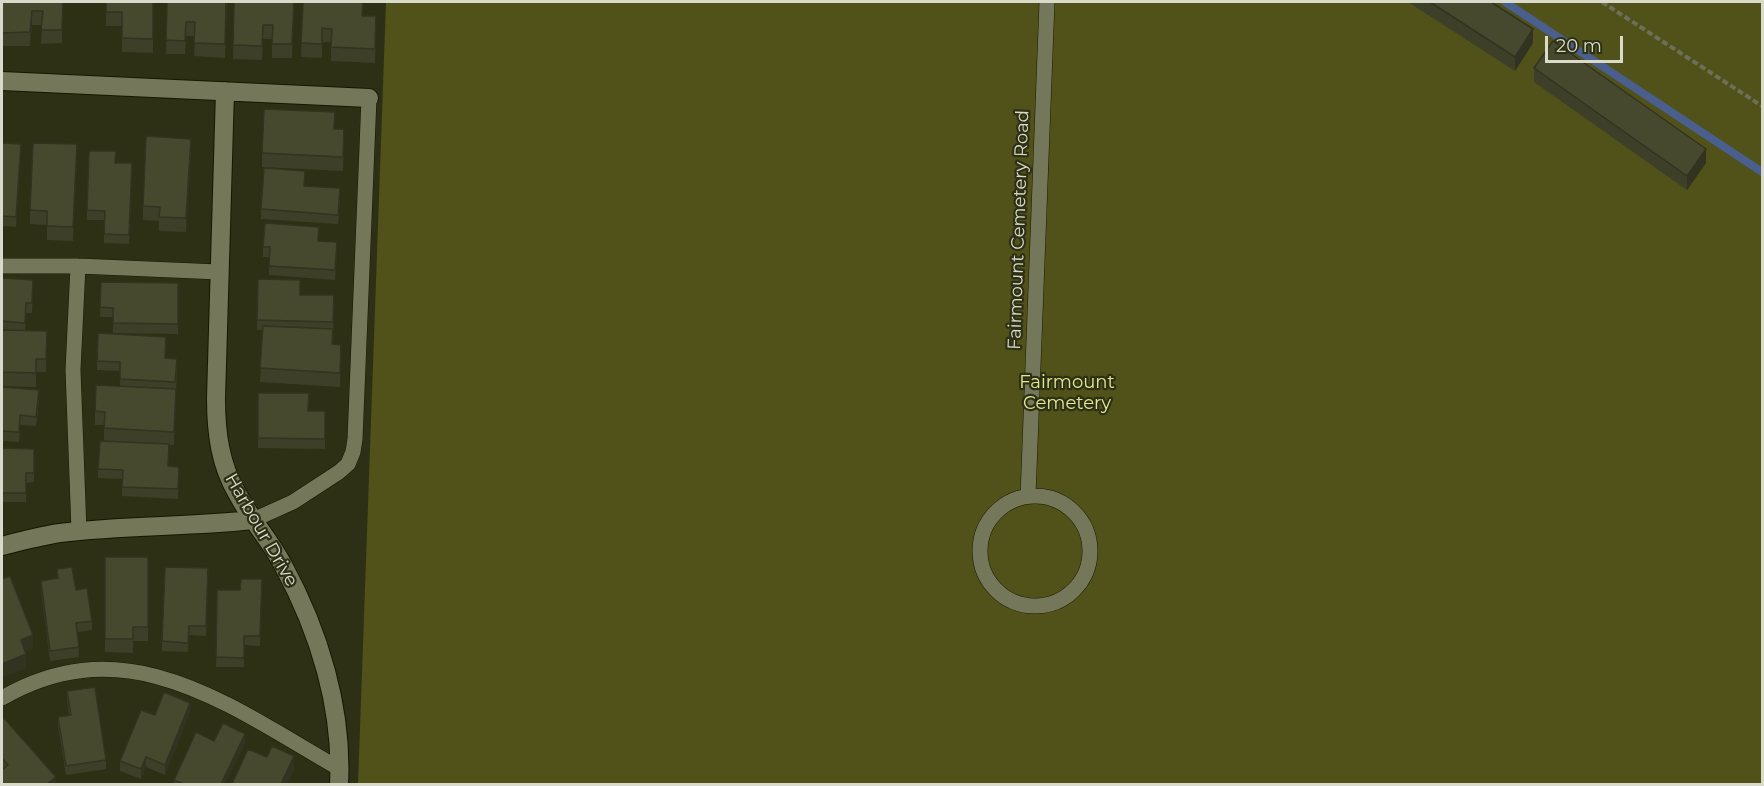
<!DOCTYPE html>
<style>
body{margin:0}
#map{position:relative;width:1764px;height:786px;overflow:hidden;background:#2e3015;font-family:Montserrat,sans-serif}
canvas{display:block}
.frame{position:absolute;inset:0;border:3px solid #d9daca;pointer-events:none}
.scale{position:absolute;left:1545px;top:36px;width:78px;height:27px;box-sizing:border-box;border:3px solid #d9daca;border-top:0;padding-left:8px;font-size:18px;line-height:21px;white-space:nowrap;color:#d9daca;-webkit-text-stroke:4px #2e3015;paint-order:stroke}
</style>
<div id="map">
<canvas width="1764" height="786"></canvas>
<div class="frame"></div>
<div class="scale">20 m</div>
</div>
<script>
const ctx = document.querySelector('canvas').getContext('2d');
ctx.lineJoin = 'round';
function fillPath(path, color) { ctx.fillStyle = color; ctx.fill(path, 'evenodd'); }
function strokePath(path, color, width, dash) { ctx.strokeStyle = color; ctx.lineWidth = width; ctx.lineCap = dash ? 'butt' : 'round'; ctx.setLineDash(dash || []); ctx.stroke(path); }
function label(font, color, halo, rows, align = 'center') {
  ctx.font = font + ' Montserrat,sans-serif'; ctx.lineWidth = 4.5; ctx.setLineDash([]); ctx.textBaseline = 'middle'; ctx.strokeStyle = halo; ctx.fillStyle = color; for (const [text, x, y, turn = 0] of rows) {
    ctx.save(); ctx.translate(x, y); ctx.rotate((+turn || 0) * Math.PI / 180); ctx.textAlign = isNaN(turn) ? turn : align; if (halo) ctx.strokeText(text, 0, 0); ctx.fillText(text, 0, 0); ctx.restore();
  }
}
fillPath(new Path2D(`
 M386,2H1762V784H358Z`), '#505219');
strokePath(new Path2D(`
 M1505,2L1762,172`), '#4a5f8d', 8);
const lane = new Path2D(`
 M2,266H78L219,272
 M78,266L73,370L79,531
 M980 551a55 55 0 1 1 110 0a55 55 0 1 1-110 0Z
 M1028,496L1047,2
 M253,520L293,502L339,472L348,464L353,452L355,439L369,98
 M2,698C128,625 231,707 340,769`);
const street = new Path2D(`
 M2,81L369,98
 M225,91L216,398C216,433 220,465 238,495C251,520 270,540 283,565C319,631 343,709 339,784
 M2,546C21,541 40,536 60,533C124,525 189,527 253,520`);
strokePath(lane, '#171700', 16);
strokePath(street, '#171700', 20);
strokePath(new Path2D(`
 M1602,2L1762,106`), '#6d6f58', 4, [6, 3]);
strokePath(lane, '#75775a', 15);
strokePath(street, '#75775a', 18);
fillPath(new Path2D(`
 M2,2H63L62,43L41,44L42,25H32L30,46H2Z
 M106,2H153V53L122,52V26H106Z
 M167,2H227L225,58L194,56L195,36H186L185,54H166Z
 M234,2H294L292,58H272V39H263L262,60L233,59Z
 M303,2L363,16L376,30L375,63L331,61V42H322V58L301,57Z
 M1408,2H1491L1533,43L1515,71Z
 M1534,68L1706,163L1687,190L1534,82Z
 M335,129L344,143L343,171L262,167V153Z
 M2,143L21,153L16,227L2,226Z
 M191,153L186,232L159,231V221L143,220V206Z
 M77,158L73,241L47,240V225L30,224V210Z
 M116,163L132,173L129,244L104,243V220H87V210Z
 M304,186L340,198L338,224L261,219V209Z
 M319,241L337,252L335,280L269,275V257H263V247Z
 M2,278L33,290L32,313H26L25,330L47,331L46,372H36V387L2,386Z
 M258,279L300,295H334L333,344L341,358L340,387L260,382L263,330H257Z
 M101,282L178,283V334L113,333V317H100Z
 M166,358L177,369L174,445H169L168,466L179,476L178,499L122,496V479L98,478V469L104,441V425H95V411L120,386V371L97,370V361Z
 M2,387L39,400L36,426L20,425L19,442L2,441Z
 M258,393L309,411H325V449L258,448Z
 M2,448L34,449V482L26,483V502H2Z
 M105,557H148V641H133V653L105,652Z
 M57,569L76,590L92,621V630L78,632L79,657L50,661L41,590V581L57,578Z
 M208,578L206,636L189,635L188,652L162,651V641Z
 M262,579L260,646L244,645V667H216L217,590H240Z
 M67,691L106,760V769L66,775L58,726V717L69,715L67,700Z
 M190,712L165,775L146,767L141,779L120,771V761L155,715Z
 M2,720L56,784H2V770L3,769L2,768Z
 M214,741L245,743L225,784H174V780Z`), '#3d3f28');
fillPath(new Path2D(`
 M32,11V25L30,46V32Z
 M1533,29V43L1515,71V57Z
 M191,139V153L186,232V218Z
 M77,144V158L73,241V227Z
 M1706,149V163L1687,190V176Z
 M176,389V403L174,445V432Z
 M33,635V649L21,654V640Z
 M26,654V668L2,678V664Z
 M190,703V712L165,775V765Z
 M245,734V743L225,784H221Z
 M294,756V770L287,784H281Z
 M146,757V767L141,779V769Z
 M56,777V784H47Z`), '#323320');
const building = new Path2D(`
 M2,2H63L62,30H41L43,11H32L30,32L2,33Z
 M106,2H153V39L122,38V12H106Z
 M167,2H226L225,44L194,43L195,22H186L185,41L166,40Z
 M234,2H294L292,44H272L273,25H263L262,46L233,45Z
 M303,2H363L362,16H376L375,49L331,47L332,29L322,28V44L301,43Z
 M1430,2H1491L1533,29L1515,57Z
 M1553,41L1706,149L1687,176L1534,68Z
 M264,109L335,112L334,129H344L343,157L262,153Z
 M146,136L191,139L186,218L159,217L160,207L143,206Z
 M2,143L21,144L16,217L2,216Z
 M33,143L77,144L73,227L47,226V211L30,210Z
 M89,151H116L115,163H132L129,235L104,234L105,211L87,210Z
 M264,168L305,171L304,186L340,188L338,215L261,209Z
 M265,223L319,227L318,241L337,242L335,270L269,266L270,247H263Z
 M2,278L33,280L32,303H26L25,323L2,321Z
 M258,279L300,280V295H334L333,322L257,320Z
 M101,282L178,283V324L113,323V308L100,307Z
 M263,326L333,329L332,344L341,345L340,373L260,368Z
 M2,330L47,331L46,359H36V373L2,372Z
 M98,333L166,337L165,358L177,359L175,382L120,379V362L97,361Z
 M96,385L176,389L174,432L104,428L105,412L95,411Z
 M2,387L39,390L36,417L20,415L19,432L2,431Z
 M258,393H309L308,411H325V439L258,438Z
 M100,441L169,444L168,466L179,467L178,489L122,487L123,470L98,469Z
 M2,448L34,449V473H26V493H2Z
 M105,557H148V627H133V639H105Z
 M72,567L76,590L87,588L92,621L76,623L79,647L50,651L41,581L58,578L57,569Z
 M165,567L208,568L206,626H189L188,643L162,641Z
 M10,576L33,635L21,640L26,654L2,664V579Z
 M241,579H262L260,636H244V658L216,657L217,590H240Z
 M95,687L106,760L66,766L58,717L71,715L67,691Z
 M164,692L190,703L165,765L146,757L141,769L120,761L141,710L155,715Z
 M4,718L56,777L47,784H4L2,782V770L8,765L2,758V720Z
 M223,723L245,734L221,784H184L174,780L196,732L214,741Z
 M272,746L294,756L281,784H232L248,749L267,757Z`);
fillPath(building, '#47492e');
strokePath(building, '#323320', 1.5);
label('18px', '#d9daca', '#2e3015', [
 ["Fairmount Cemetery Road",1019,230,-88],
 ["Harbour Drive",261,530,60]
]);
label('18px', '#e3e891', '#2e3015', [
 ["Fairmount",1067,383],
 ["Cemetery",1067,404]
]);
</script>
